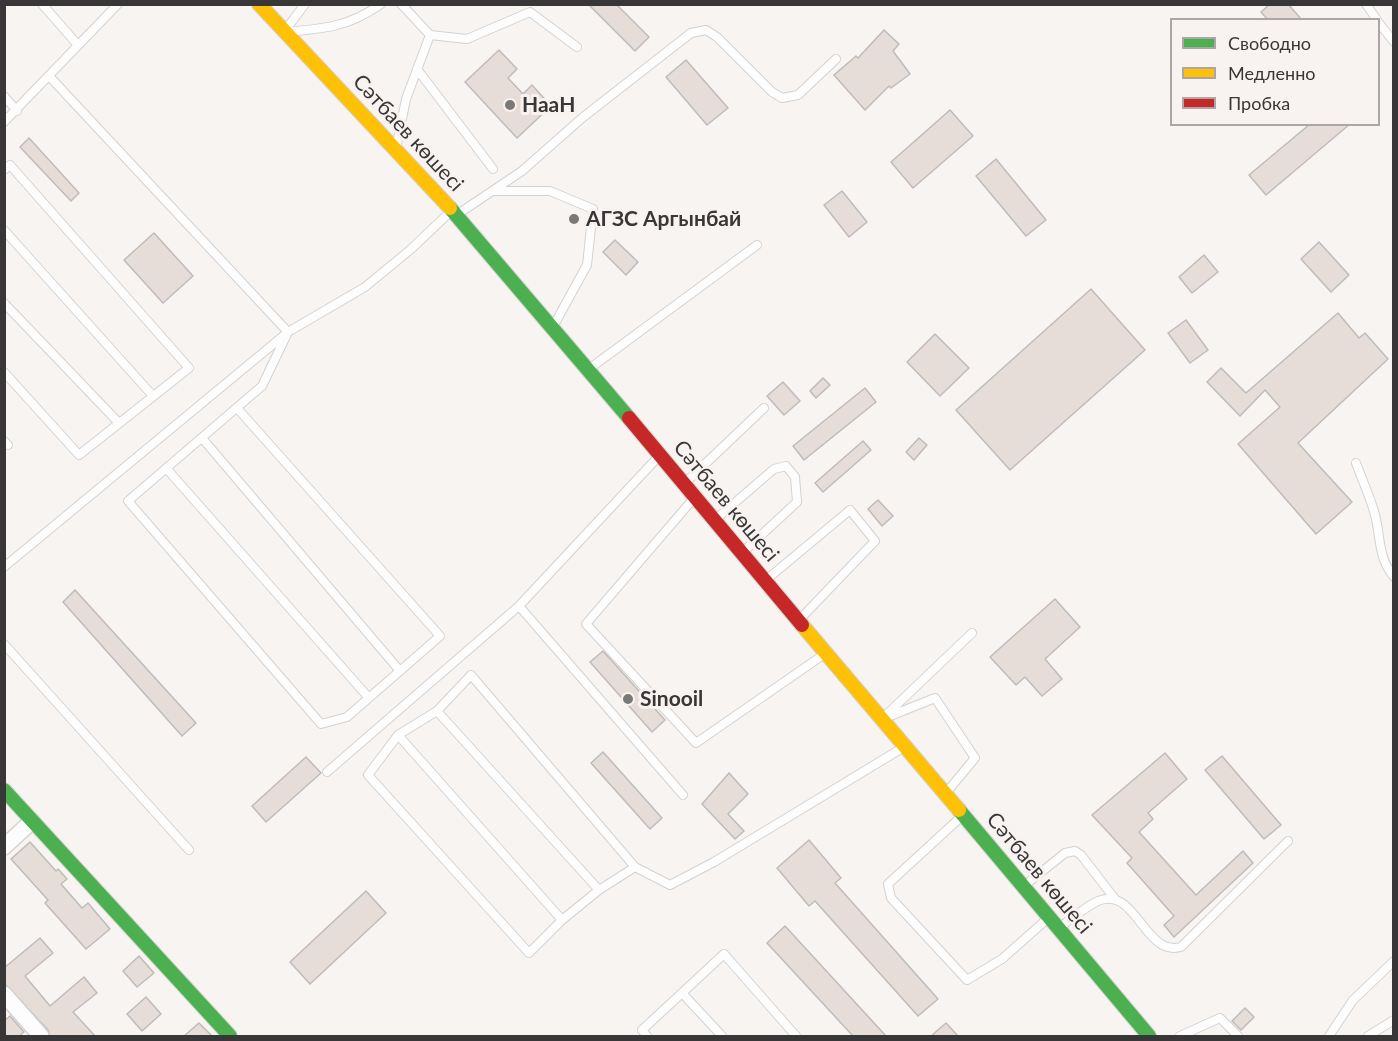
<!DOCTYPE html>
<meta charset="utf-8">
<style>
body{margin:0}
#map{position:relative;width:1398px;height:1041px;overflow:hidden;background:#f7f4f2;font-family:Lato,sans-serif}
canvas{display:block}
.frame{position:absolute;inset:0;border:6px solid #383636;pointer-events:none}
.legend{position:absolute;left:1170px;top:18px;width:210px;height:108px;box-sizing:border-box;background:#f8f3f1;border:2px solid #aba7a6;margin:0;padding:8px 10px;list-style:none;font-size:18px;color:#383636}
.legend li{display:flex;align-items:center;gap:12px;height:30px}
.legend b{width:30px;border:2px solid #aba7a6}
</style>
<div id="map">
<canvas width="1398" height="1041"></canvas>
<div class="frame"></div>
<ul class="legend">
<li><b style="height:8px;background:#4caf50"></b>Свободно</li>
<li><b style="height:8px;background:#ffc107"></b>Медленно</li>
<li><b style="height:8px;background:#c62828"></b>Пробка</li>
</ul>
</div>
<script>
const ctx = document.querySelector('canvas').getContext('2d');
ctx.lineJoin = 'round';
function fillPath(path, color) { ctx.fillStyle = color; ctx.fill(path, 'evenodd'); }
function strokePath(path, color, width, dash) { ctx.strokeStyle = color; ctx.lineWidth = width; ctx.lineCap = dash ? 'butt' : 'round'; ctx.setLineDash(dash || []); ctx.stroke(path); }
function label(font, color, halo, rows, align = 'center') {
  ctx.font = font + ' Lato,sans-serif'; ctx.lineWidth = 6; ctx.setLineDash([]); ctx.textBaseline = 'middle'; ctx.strokeStyle = halo; ctx.fillStyle = color; for (const [text, x, y, turn = 0] of rows) {
    ctx.save(); ctx.translate(x, y); ctx.rotate((+turn || 0) * Math.PI / 180); ctx.textAlign = isNaN(turn) ? turn : align; if (halo) ctx.strokeText(text, 0, 0); ctx.fillText(text, 0, 0); ctx.restore();
  }
}
const building = new Path2D(`
 M588,4H616L649,37L635,51Z
 M1270,4H1288L1302,20H1268L1261,12Z
 M884,30L899,44L893,51L910,74L891,88L889,86L865,110L834,75L856,56L858,58Z
 M499,50L517,69L508,78L523,94L532,85L551,106L517,138L465,82Z
 M686,60L728,108L707,125L666,77Z
 M950,110L973,136L913,188L891,162Z
 M1310,124H1350L1266,195L1249,175Z
 M29,138L79,193L71,201L20,147Z
 M996,159L1046,220L1026,236L976,176Z
 M842,191L867,222L849,237L824,205Z
 M154,233L193,276L163,303L124,260Z
 M615,240L638,262L626,275L603,252Z
 M1319,242L1349,275L1331,292L1301,259Z
 M1204,255L1218,272L1192,293L1179,277Z
 M1091,289L1145,350L1010,470L956,410Z
 M1338,313L1359,338L1365,333L1388,359L1298,443L1352,502L1316,534L1238,444L1280,407L1265,390L1240,416L1207,382L1221,368L1246,393Z
 M1186,320L1208,350L1190,363L1168,333Z
 M935,334L969,368L940,396L907,362Z
 M823,378L830,385L816,398L810,391Z
 M783,382L800,401L784,415L767,396Z
 M865,388L876,402L804,460L793,446Z
 M919,438L927,445L914,460L906,452Z
 M863,441L871,450L823,492L815,483Z
 M878,500L893,516L882,526L868,509Z
 M75,590L196,723L182,736L63,602Z
 M1055,599L1080,627L1045,659L1062,679L1042,696L1025,677L1016,685L990,657Z
 M603,651L665,720L652,732L590,662Z
 M603,752L662,818L650,829L591,763Z
 M1165,753L1187,779L1148,813L1153,819L1139,832L1196,895L1243,851L1253,863L1174,937L1164,925L1174,916L1127,863L1132,858L1092,815Z
 M1222,756L1281,825L1264,839L1205,770Z
 M306,757L321,773L266,822L252,806Z
 M729,773L748,794L728,814L744,831L735,839L702,804Z
 M809,840L841,878L835,883L938,999L918,1016L815,901L809,906L777,868Z
 M30,842L56,871L58,869L67,879L61,884L82,908L88,903L110,929L86,949L45,903L48,900L11,859Z
 M366,891L386,913L310,984L290,962Z
 M785,926L886,1036H853L767,943Z
 M40,938L53,953L25,976L50,1006L84,977L97,993L73,1012L95,1036H50L48,1030L4,983V968Z
 M139,956L154,973L137,987L123,971Z
 M146,997L161,1014L142,1031L127,1014Z
 M1245,1008L1254,1017L1241,1030L1232,1021Z
 M10,1016L24,1032L19,1036H7L4,1033V1021Z
 M199,1023L212,1036H184Z
 M946,1023L958,1036H931Z`);
fillPath(building, '#e6ddd9');
strokePath(building, '#bebbba', 1.5);
const lane = new Path2D(`
 M42,4L77,44
 M305,4L284,32C323,29 349,27 381,4
 M1366,4L1377,20
 M1378,22L1394,42
 M430,35L467,39L530,12L577,47
 M417,69L493,169
 M4,96L17,111
 M4,122L118,4
 M397,144L406,99L430,35L401,4
 M4,170L10,165L189,368L79,455L4,372
 M494,191H550L593,209L587,265L554,325
 M458,214L522,171L582,118L691,33L706,30L717,37L772,92L782,98L798,95L836,59
 M4,230L153,396
 M4,303L119,423
 M589,369L757,245
 M237,408L440,636L347,717L321,724L128,501L262,386L288,332L365,287L410,250L450,212
 M202,438L400,671
 M4,441L8,445
 M659,456L519,606L683,795
 M1356,463C1362,479 1369,495 1374,511C1381,534 1377,557 1394,577
 M166,468L369,698
 M685,483L764,408
 M694,498L586,624L696,743L823,655
 M717,518L774,469L786,466L795,477L797,502L743,552
 M4,567L288,332L49,76
 M766,580L850,510L875,541L800,619
 M4,644L189,850
 M437,711L471,675L635,867L599,890
 M885,716L972,633
 M885,718L935,698L975,758L946,793
 M398,735L437,711L599,890L562,920L529,953L368,775L398,735L562,920
 M327,772L519,606
 M962,816L888,884L891,898L967,980L1002,959L1046,920
 M635,867L670,885L714,862L904,747
 M1024,886L1065,853L1075,851L1081,855L1115,899
 M1059,928C1071,919 1085,907 1098,901C1136,885 1144,957 1181,947L1288,841
 M682,993L722,1036
 M647,1036L642,1030L724,954L796,1036
 M1180,1036L1220,1018L1238,1036
 M1329,1036L1353,1000L1394,961
 M1368,1036L1394,1020`);
const street = new Path2D(`
 M4,847L32,821
 M4,994L41,1036`);
const fast = new Path2D(`
 M450,208L629,418
 M4,790L230,1036
 M959,810L1149,1036`);
const slow = new Path2D(`
 M259,4L450,208
 M802,625L959,810`);
const jam = new Path2D(`
 M629,418L802,625`);
strokePath(lane, '#d4d2d0', 10);
strokePath(street, '#d4d2d0', 18);
strokePath(fast, '#d4d2d0', 16);
strokePath(slow, '#d4d2d0', 16);
strokePath(jam, '#d4d2d0', 16);
strokePath(lane, '#fefdfd', 8);
strokePath(street, '#fefdfd', 15);
strokePath(fast, '#4caf50', 14);
strokePath(slow, '#ffc107', 14);
strokePath(jam, '#c62828', 14);
for (const [x, y, r, color] of [
 [510,105,6,"#7b7878"],
 [574,219,6,"#7b7878"],
 [628,699,6,"#7b7878"]
]) { const dot = new Path2D(); dot.arc(x, y, r, 0, 2 * Math.PI); ctx.fillStyle = color; ctx.fill(dot); strokePath(dot, '#f8f3f1', 2); }
label('bold 21px', '#383636', '#f8f3f1', [
 ["НааН",522,105],
 ["АГЗС Аргынбай",586,219],
 ["Sinooil",640,699]
], 'left');
label('21px', '#383636', '#f8f3f1', [
 ["Сәтбаев көшесі",408,133,47],
 ["Сәтбаев көшесі",726,501,50],
 ["Сәтбаев көшесі",1039,873,50]
]);
</script>
